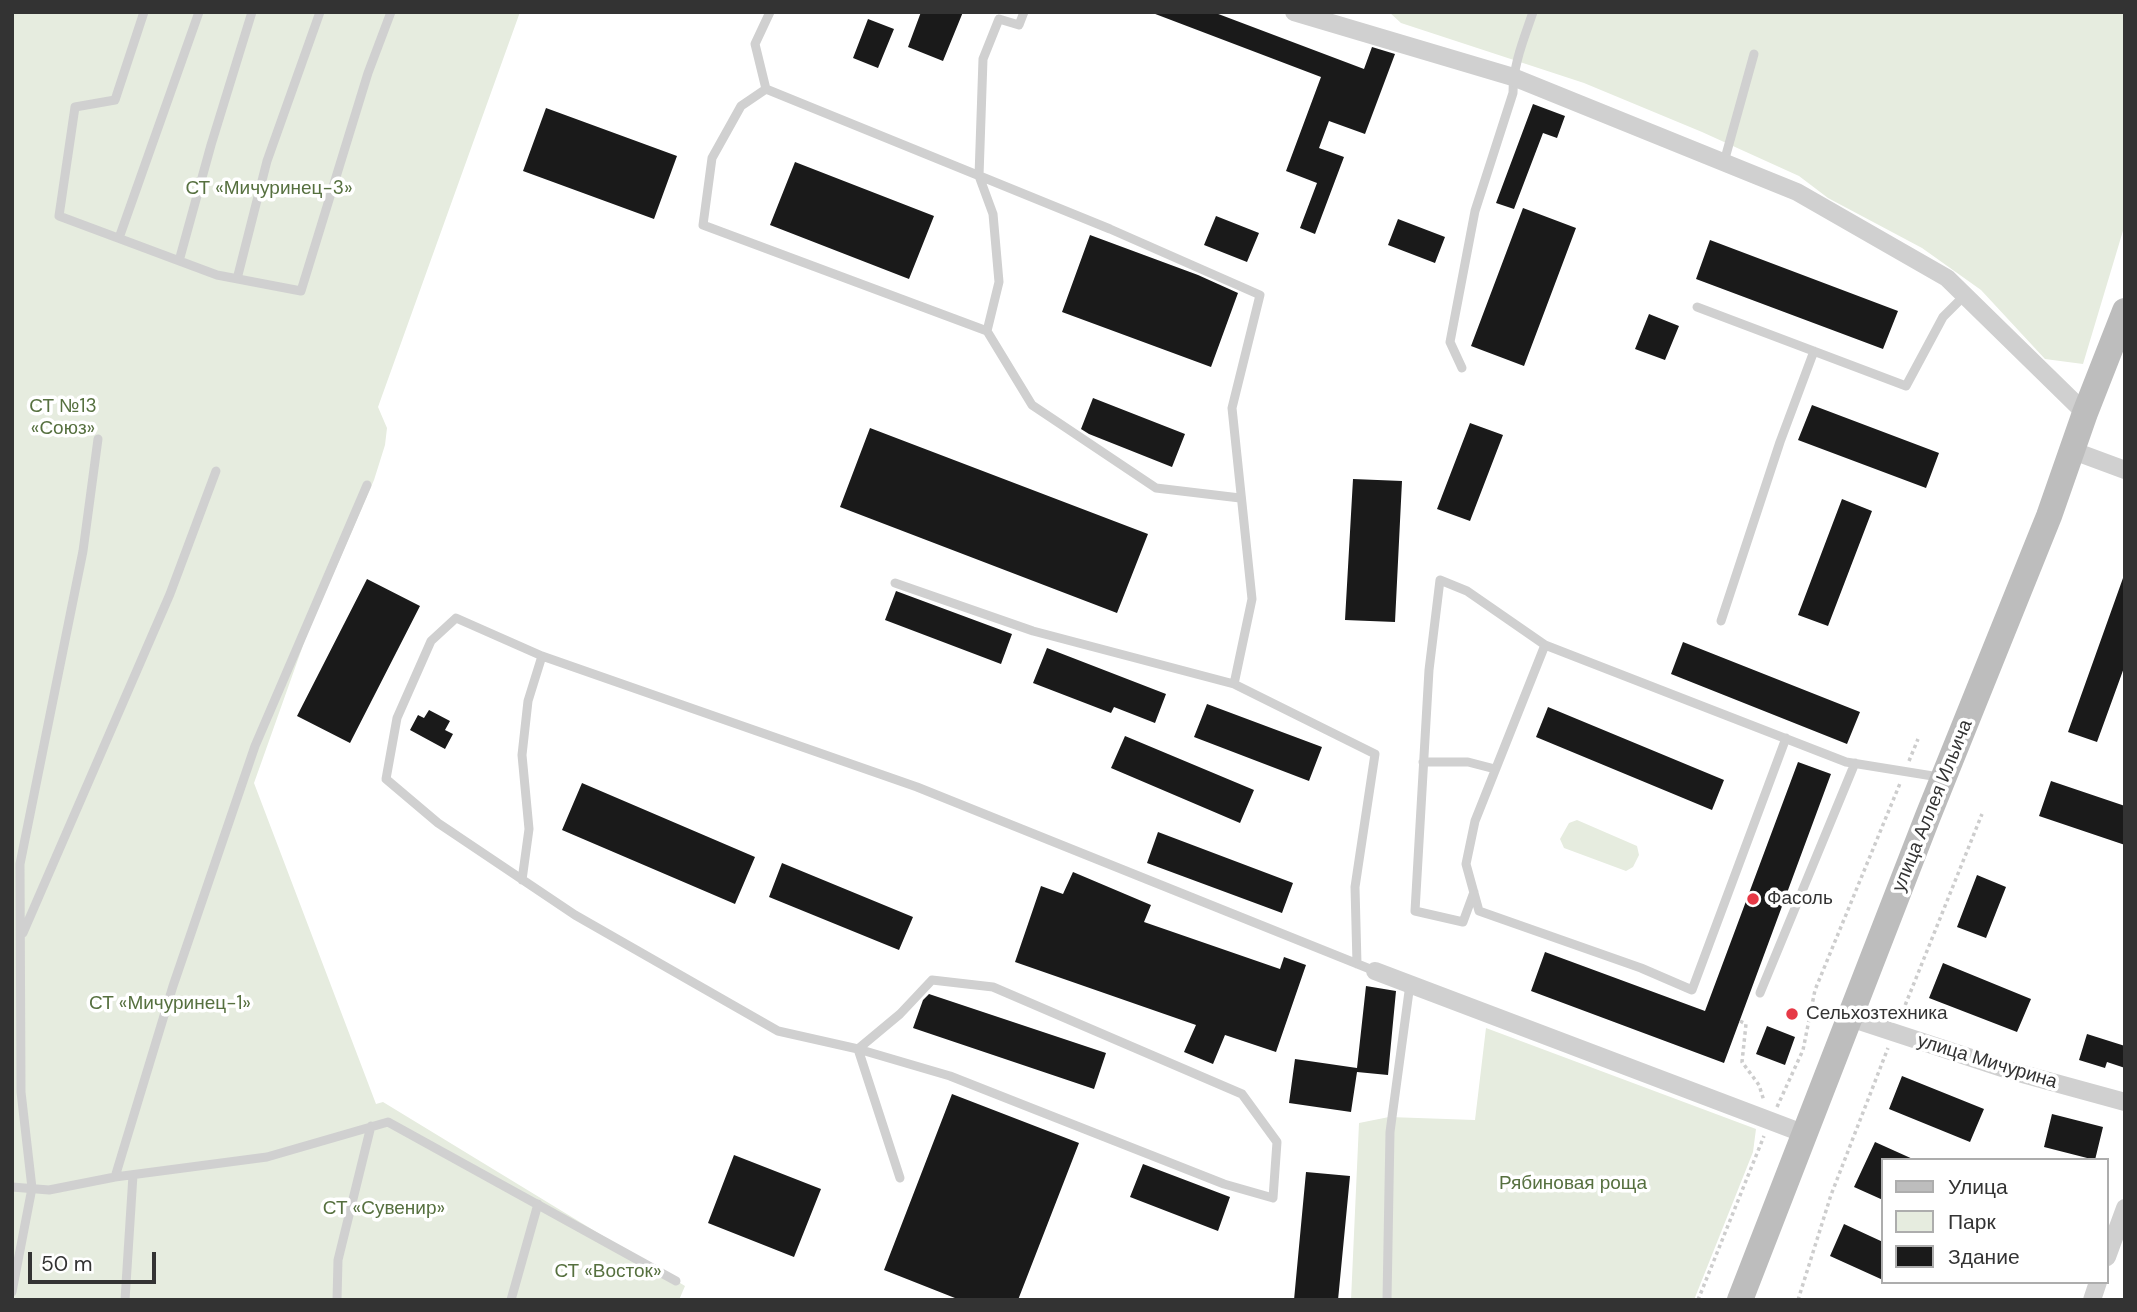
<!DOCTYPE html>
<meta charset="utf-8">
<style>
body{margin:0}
#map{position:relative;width:2137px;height:1312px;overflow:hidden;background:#fff;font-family:"DM Sans",sans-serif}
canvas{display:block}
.frame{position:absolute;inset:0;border:14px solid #333;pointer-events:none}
.legend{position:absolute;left:1881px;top:1158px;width:228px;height:126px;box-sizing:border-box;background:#fff;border:2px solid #adadad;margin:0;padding:9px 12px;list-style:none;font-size:21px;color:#333}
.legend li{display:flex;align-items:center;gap:14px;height:35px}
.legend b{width:35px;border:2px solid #adadad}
.scale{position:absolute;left:28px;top:1252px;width:128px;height:32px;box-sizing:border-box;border:4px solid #333;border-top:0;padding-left:9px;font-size:21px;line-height:24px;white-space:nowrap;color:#333;-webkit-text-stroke:5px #fff;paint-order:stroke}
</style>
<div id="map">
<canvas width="2137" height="1312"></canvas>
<div class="frame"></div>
<ul class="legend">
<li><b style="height:9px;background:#bdbdbd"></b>Улица</li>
<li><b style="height:19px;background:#e6ecdf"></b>Парк</li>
<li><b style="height:19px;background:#1a1a1a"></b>Здание</li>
</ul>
<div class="scale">50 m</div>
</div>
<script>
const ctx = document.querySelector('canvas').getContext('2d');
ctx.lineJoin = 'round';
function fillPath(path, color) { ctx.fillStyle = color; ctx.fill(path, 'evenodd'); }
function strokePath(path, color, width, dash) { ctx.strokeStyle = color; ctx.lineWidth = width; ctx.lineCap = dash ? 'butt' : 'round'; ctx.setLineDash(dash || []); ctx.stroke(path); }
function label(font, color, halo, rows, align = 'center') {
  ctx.font = font + ' "DM Sans",sans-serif'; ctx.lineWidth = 7; ctx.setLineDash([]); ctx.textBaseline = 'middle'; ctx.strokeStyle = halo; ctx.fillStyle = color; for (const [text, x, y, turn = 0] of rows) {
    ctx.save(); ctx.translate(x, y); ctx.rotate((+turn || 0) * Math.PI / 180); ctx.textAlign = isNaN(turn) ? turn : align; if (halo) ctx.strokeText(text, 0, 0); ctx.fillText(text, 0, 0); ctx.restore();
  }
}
fillPath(new Path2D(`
 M12,12H520L378,407L387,428L385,445L374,480L306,637L254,783L376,1104L383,1102L685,1286L679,1300H12Z
 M1389,12H2125V224L2083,364L2045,359L1981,290L1922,248L1828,198L1799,176L1702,132L1584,83L1401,23Z
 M1577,820L1637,846L1639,855L1633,867L1626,871L1564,848L1560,839L1569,823Z
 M1486,1028L1756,1129L1753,1152L1694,1300H1351L1359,1123L1389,1117L1475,1120Z`), '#e6ecdf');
fillPath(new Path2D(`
 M921,12H963L943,61L908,47Z
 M1150,12H1213L1364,69L1372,47L1395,54L1365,134L1329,121L1319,148L1344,157L1315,234L1300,228L1317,183L1286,171L1321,77Z
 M868,19L894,29L878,68L853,58Z
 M1533,104L1565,116L1557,138L1543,133L1514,209L1496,203Z
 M546,108L677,156L654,219L523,171Z
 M795,162L934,216L909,279L770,225Z
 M1523,208L1576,228L1524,366L1471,346Z
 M1216,216L1259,233L1247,262L1204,245Z
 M1398,219L1445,237L1435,263L1388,245Z
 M1090,235L1198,275L1238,293L1211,367L1062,312Z
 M1710,240L1898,311L1883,349L1696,279Z
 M1649,314L1679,326L1665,360L1635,349Z
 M1093,398L1185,434L1172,467L1089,434L1081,429Z
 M1812,405L1939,453L1926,488L1798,440Z
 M1470,423L1503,435L1470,521L1437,509Z
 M870,428L1148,534L1117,613L840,507Z
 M1353,479L1402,481L1395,622L1345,620Z
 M1842,499L1872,511L1828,626L1798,615Z
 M2123,578H2125V665L2097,742L2068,732Z
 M367,579L420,606L350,743L297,716Z
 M896,591L1012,634L1001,664L885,620Z
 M1683,642L1860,712L1847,744L1671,674Z
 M1047,648L1166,694L1155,723L1114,707L1111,713L1033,683Z
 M1207,704L1322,747L1309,781L1194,737Z
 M1548,707L1724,780L1712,810L1536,737Z
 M429,710L450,721L445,730L453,734L445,749L410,730L418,715L424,718Z
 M1125,736L1254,790L1240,823L1111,768Z
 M1798,762L1831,774L1724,1063L1531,991L1545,952L1705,1011Z
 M2051,781L2125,806V845L2039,816Z
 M582,783L755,857L735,904L562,830Z
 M1158,832L1293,883L1282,913L1147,863Z
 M782,863L913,917L899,950L769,897Z
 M1073,872L1151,905L1144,922L1280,969L1284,957L1306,965L1276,1052L1225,1035L1213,1064L1184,1052L1196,1025L1015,962L1041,886L1063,894Z
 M1977,875L2006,887L1986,938L1957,927Z
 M1943,963L2031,999L2017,1032L1929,998Z
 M1366,986L1396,991L1388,1075L1357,1072L1351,1112L1289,1103L1295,1059L1357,1068Z
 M929,994L1106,1053L1094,1089L913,1028L923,1000Z
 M1767,1026L1795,1037L1785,1065L1756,1054Z
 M2087,1034L2125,1046V1068L2107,1062L2105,1068L2079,1060Z
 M1902,1076L1984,1109L1970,1142L1889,1109Z
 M952,1094L1079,1143L1018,1300H960L884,1270Z
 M2052,1114L2103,1127L2095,1160L2044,1147Z
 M1875,1142L1915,1160H1883V1200L1854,1187Z
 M734,1155L821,1189L794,1257L708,1223Z
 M1143,1164L1230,1197L1218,1231L1130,1197Z
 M1306,1172L1350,1176L1338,1300H1294Z
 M1844,1224L1883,1242V1280L1830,1256Z`), '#1a1a1a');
strokePath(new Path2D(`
 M1909,761L1918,739
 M1900,1018L1982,814
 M1740,1021L1746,1024L1742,1062L1759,1085L1764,1101
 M1777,1107L1803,1050L1815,990L1901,781
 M1698,1300L1764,1136
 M1798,1300L1831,1195L1888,1048`), '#cdcdcd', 3.5, [3.5, 3.5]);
strokePath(new Path2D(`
 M144,12L115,100L75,107L59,216L217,275L301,291L368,73L391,12
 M766,89L755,44L770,12
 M1724,162L1754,54
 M119,238L199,12
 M179,261L211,145L252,12
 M237,279L267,161L320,12
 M1697,307L1906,386L1943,317L1964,296
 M987,331L999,282L993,214L979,176L983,59L999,19L1019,25L1024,12
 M1462,368L1450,342L1475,211L1513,93C1513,64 1524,39 1533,12
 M895,583L1033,631L1234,684L1375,754L1355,887L1357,964
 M1721,621L1780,442L1814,351
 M1234,684L1252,599L1232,408L1260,295L1110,229L766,89L741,106L712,158L703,225L987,331L1032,405L1156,488L1240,498
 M1786,738L1692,990L1641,968L1479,911L1466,864L1475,821L1545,645L1846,762L1939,777
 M1423,762H1468L1495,769
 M522,880L529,829L522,755L528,701L542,656
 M1474,892L1463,922L1415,911L1429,670L1440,580L1467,591L1545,645
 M23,933L170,594L216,471
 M1760,993L1855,763
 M858,1049L950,1076L1224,1184L1273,1198L1277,1142L1242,1094L993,987L932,980L900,1014L858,1049L778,1031L575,915L438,823L386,779L397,718L431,641L456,618L542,656L917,787L1375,971
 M858,1049L900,1178
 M115,1177L173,986L255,746L367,485
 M12,1187L49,1190L115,1177L267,1157L388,1122L676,1281
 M12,1292L32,1188L21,1092L20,864L83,551L98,439
 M125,1300L133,1175
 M337,1300L338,1260L371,1126
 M511,1300L538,1204
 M1387,1300L1390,1132L1410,984`), '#d0d0d0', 9);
strokePath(new Path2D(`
 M1294,12L1513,77L1797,192L1947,278L2085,413
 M2071,450L2125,470
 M1375,971L1805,1134
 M1850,1018L2008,1070L2125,1102
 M2107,1257L2125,1208
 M2092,1300L2098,1282`), '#d0d0d0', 18);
strokePath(new Path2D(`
 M1740,1300L1928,816L2049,516L2085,413L2125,311`), '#bdbdbd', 26);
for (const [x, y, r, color] of [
 [1753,899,7,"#e63946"],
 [1792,1014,7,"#e63946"]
]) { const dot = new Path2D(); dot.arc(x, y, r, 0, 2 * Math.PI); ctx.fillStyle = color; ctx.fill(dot); strokePath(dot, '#fff', 2.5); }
label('19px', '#56703f', '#fff', [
 ["СТ «Мичуринец-3»",269,189],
 ["СТ №13",63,407],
 ["«Союз»",63,429],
 ["СТ «Мичуринец-1»",170,1004],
 ["Рябиновая роща",1573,1184],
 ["СТ «Сувенир»",384,1209],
 ["СТ «Восток»",608,1272]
]);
label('19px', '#333', '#fff', [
 ["улица Аллея Ильича",1933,806,-68],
 ["улица Мичурина",1987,1062,17]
]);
label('19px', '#333', '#fff', [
 ["Фасоль",1767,899],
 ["Сельхозтехника",1806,1014]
], 'left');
</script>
